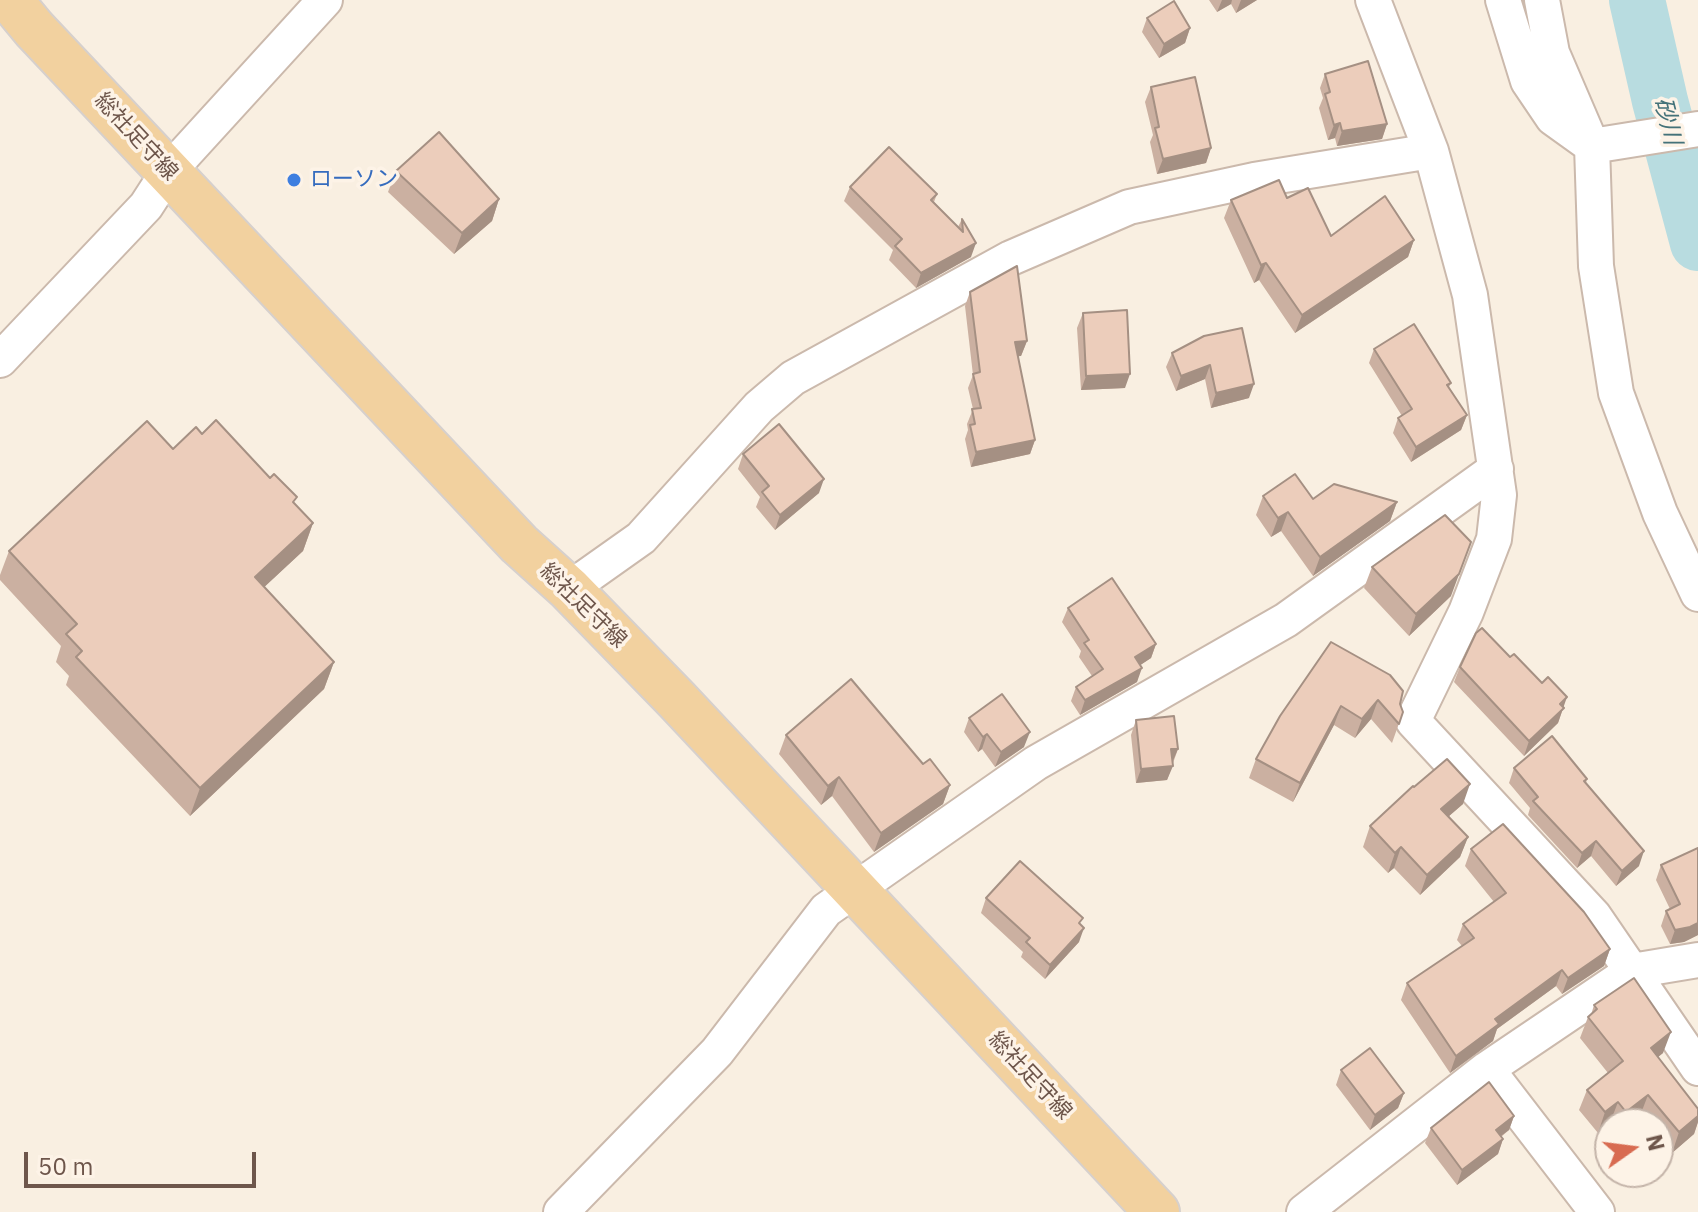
<!DOCTYPE html>
<meta charset="utf-8">
<style>
body{margin:0}
#map{position:relative;width:1698px;height:1212px;overflow:hidden;background:#f9efe1;font-family:"IBM Plex Sans",sans-serif}
canvas{display:block}
.north{position:absolute;left:1594px;top:1108px;width:80px;height:80px;box-sizing:border-box;background:#fdf3e7;border:2px solid #c4b4a9;border-radius:50%;rotate:76deg;font-size:22px;font-weight:700;line-height:32px;text-align:center;color:#6e564b}
.north::after{content:'';display:block;margin:auto;width:28px;height:36px;background:#d86b51;clip-path:polygon(50% 0,100% 100%,50% 72%,0 100%)}
.scale{position:absolute;left:24px;top:1152px;width:232px;height:36px;box-sizing:border-box;border:4px solid #6e564b;border-top:0;padding-left:10px;font-size:24px;line-height:28px;white-space:nowrap;color:#6e564b;-webkit-text-stroke:6px #fdf3e7;paint-order:stroke}
</style>
<div id="map">
<canvas width="1698" height="1212"></canvas>
<div class="north">N</div>
<div class="scale">50 m</div>
</div>
<script>
const ctx = document.querySelector('canvas').getContext('2d');
ctx.lineJoin = 'round';
function strokePath(path, color, width, dash) { ctx.strokeStyle = color; ctx.lineWidth = width; ctx.lineCap = dash ? 'butt' : 'round'; ctx.setLineDash(dash || []); ctx.stroke(path); }
function fillPath(path, color) { ctx.fillStyle = color; ctx.fill(path, 'evenodd'); }
function label(font, color, halo, rows, align = 'center') {
  ctx.font = font + ' "IBM Plex Sans","Noto Sans JP",sans-serif'; ctx.lineWidth = 7; ctx.setLineDash([]); ctx.textBaseline = 'middle'; ctx.strokeStyle = halo; ctx.fillStyle = color; for (const [text, x, y, turn = 0] of rows) {
    ctx.save(); ctx.translate(x, y); ctx.rotate((+turn || 0) * Math.PI / 180); ctx.textAlign = isNaN(turn) ? turn : align; if (halo) ctx.strokeText(text, 0, 0); ctx.fillText(text, 0, 0); ctx.restore();
  }
}
strokePath(new Path2D(`
 M1637,0L1660,101L1698,243`), '#b8dce0', 56);
const minor = new Path2D(`
 M1373,0L1431,151L1470,295L1499,495L1494,539L1466,612L1413,721L1594,916L1698,1068
 M1503,0L1528,81L1553,118L1592,146L1698,129
 M1542,0L1552,53L1592,146L1596,266L1616,393L1660,513L1698,594
 M0,360L146,206L168,172L325,0
 M569,589L641,538L759,407L793,378L1011,258L1129,207L1254,180L1431,151
 M1487,1069L1597,1212
 M561,1212L717,1052L826,910L1036,763L1286,620L1496,469
 M1304,1212L1487,1069L1632,971L1698,960`);
const major = new Path2D(`
 M10,0L34,29L519,544L569,589L677,700L1157,1212`);
strokePath(minor, '#cbb9ac', 38);
strokePath(major, '#d6d0cd', 48);
strokePath(minor, '#fff', 34);
strokePath(major, '#f2d19f', 44);
fillPath(new Path2D(`
 M1209,0H1257L1236,13L1231,4L1217,12Z
 M1147,18L1190,28L1185,43L1159,58L1142,32Z
 M1325,74L1387,124L1382,139L1337,146L1335,138L1328,140L1319,108L1323,98L1320,88Z
 M1151,87L1211,148L1206,163L1157,174L1150,142L1153,135L1145,102Z
 M396,171L499,199L492,221L454,254L388,192Z
 M850,187L937,194L934,202L958,227L962,219L971,257L916,288L889,260L893,250L844,201Z
 M1287,198L1331,236L1414,240L1408,257L1295,333L1259,280L1254,283L1224,218L1231,200Z
 M970,292L1027,341L1021,356H1018L1035,440L1030,454L971,467L965,439L968,430L967,424L973,409L968,388L973,375L965,306Z
 M1083,313L1125,388L1081,390L1077,328Z
 M1242,328L1249,398L1211,408L1205,379L1176,391L1166,367L1172,353Z
 M1374,349L1451,383L1449,387L1467,415L1461,430L1411,462L1393,433L1398,418L1402,416L1369,363Z
 M202,434L294,504L313,523L303,551L264,587L334,662L324,689L190,816L66,685L69,676L56,662L61,646L0,580V575L9,551L173,449Z
 M743,454L819,493L775,530L756,507L760,497L738,469Z
 M1263,496L1313,499L1397,502L1390,521L1313,576L1281,531L1271,537L1256,515Z
 M1372,567L1451,596L1409,636L1364,588Z
 M1068,608L1156,644L1151,658L1140,665L1137,682L1080,715L1071,701L1076,687L1092,676L1079,657L1081,651L1062,622Z
 M1331,642L1400,704L1403,712L1392,743L1371,719L1355,738L1334,725L1293,802L1249,778L1256,759Z
 M1510,657L1563,708L1558,723L1524,756L1454,682L1460,667Z
 M969,718L1024,747L995,767L982,749L978,752L964,732Z
 M1136,720L1178,749L1167,780L1136,783L1131,735Z
 M786,735L923,764L950,785L943,804L874,852L832,796L821,805L779,754Z
 M1514,768L1587,779L1586,783L1639,866L1616,886L1591,856L1577,868L1528,815L1530,808L1509,783Z
 M1414,787L1463,804L1449,816L1468,837L1460,857L1420,895L1394,868L1388,873L1363,847L1370,826Z
 M1698,848V935L1684,942L1670,944L1661,926L1666,911L1670,909L1656,880L1661,865Z
 M1471,849L1610,949L1604,966L1562,994L1556,986L1497,1029L1493,1041L1450,1073L1401,1000L1407,983L1462,946L1457,940L1463,924L1494,902L1465,866Z
 M986,898L1081,925L1079,942L1045,979L1021,957L1023,952L981,913Z
 M1594,1005L1663,1053L1658,1057L1698,1109V1122L1694,1134L1672,1153L1658,1137V1124H1647L1640,1116L1630,1124H1611L1610,1123L1598,1133L1579,1110L1587,1090L1608,1073L1580,1038L1588,1017L1591,1015Z
 M1341,1070L1404,1093L1398,1108L1370,1130L1336,1085Z
 M1514,1116L1509,1130L1501,1137L1503,1139L1498,1154L1457,1185L1425,1143L1431,1128Z`), '#cbb0a1');
fillPath(new Path2D(`
 M1222,0H1232L1231,4L1217,12Z
 M1241,0H1257L1236,13Z
 M1190,28L1185,43L1159,58L1164,44Z
 M1340,123L1335,138L1328,140L1334,125Z
 M1387,124L1382,139L1337,146L1342,131Z
 M1211,148L1206,163L1157,174L1163,159Z
 M499,199L492,221L454,254L462,233Z
 M1414,240L1408,257L1295,333L1302,315Z
 M976,243L971,257L916,288L921,273Z
 M1266,263L1259,280L1254,283L1261,265Z
 M1027,341L1021,356L1010,357L1015,342Z
 M1210,365L1205,379L1176,391L1181,376Z
 M1130,374L1125,388L1081,390L1086,376Z
 M1254,384L1249,398L1211,408L1216,393Z
 M1467,415L1461,430L1411,462L1416,447Z
 M1035,440L1030,454L971,467L976,452Z
 M824,479L819,493L775,530L780,515Z
 M1397,502L1390,521L1313,576L1320,557Z
 M1288,512L1281,531L1271,537L1278,518Z
 M313,523L303,551L245,605L255,577Z
 M1471,542L1451,596L1409,636L1416,614Z
 M1156,644L1151,658L1130,672L1135,657Z
 M334,662L324,689L190,816L200,788Z
 M1142,668L1137,682L1080,715L1085,700Z
 M1567,697L1558,723L1524,756L1529,741Z
 M1378,700L1371,719L1355,738L1362,719Z
 M1341,706L1334,725L1293,802L1300,783Z
 M1030,732L1024,747L995,767L1001,752Z
 M987,734L982,749L978,752L983,737Z
 M1171,749H1178L1172,763Z
 M1173,766L1167,780L1136,783L1141,769Z
 M839,777L832,796L821,805L828,786Z
 M1470,784L1463,804L1434,829L1441,809Z
 M950,785L943,804L874,852L881,833Z
 M1468,837L1460,857L1420,895L1427,875Z
 M1596,841L1591,856L1577,868L1582,853Z
 M1401,847L1394,868L1388,873L1395,853Z
 M1644,851L1639,866L1616,886L1622,871Z
 M1698,923V935L1684,942L1670,944L1675,930Z
 M1084,928L1079,942L1045,979L1050,965Z
 M1610,949L1604,966L1562,994L1568,978Z
 M1562,970L1556,986L1497,1029L1493,1041L1450,1073L1456,1056L1495,1019Z
 M1671,1032L1663,1053L1643,1069L1651,1048Z
 M1404,1093L1398,1108L1370,1130L1375,1115Z
 M1648,1095L1640,1116L1630,1124H1622L1626,1112Z
 M1618,1102L1610,1123L1598,1133L1605,1112Z
 M1514,1116L1509,1130L1490,1144L1496,1130Z
 M1698,1116V1122L1694,1134L1672,1153L1679,1132Z
 M1503,1139L1498,1154L1457,1185L1462,1170Z`), '#a59083');
const building = new Path2D(`
 M1174,1L1190,28L1164,44L1147,18Z
 M1368,61L1387,124L1342,131L1340,123L1334,125L1325,94L1330,92L1325,74Z
 M1195,77L1211,148L1163,159L1155,128L1159,127L1151,87Z
 M439,132L499,199L462,233L396,171Z
 M889,147L937,194L931,200L963,232L962,219L976,243L921,273L895,246L902,239L850,187Z
 M1279,180L1287,198L1308,188L1331,236L1385,196L1414,240L1302,315L1266,263L1261,265L1231,200Z
 M1017,266L1027,341L1015,342L1035,440L976,452L970,425L975,424L972,409L981,408L973,374L980,372L970,292Z
 M1127,310L1130,374L1086,376L1083,313Z
 M1414,324L1451,383L1447,385L1467,415L1416,447L1398,418L1412,409L1374,349Z
 M1242,328L1254,384L1216,393L1210,365L1181,376L1172,353L1204,336Z
 M216,420L270,478L274,474L297,497L293,502L313,523L255,577L334,662L200,788L76,657L82,651L66,634L77,624L9,551L147,421L173,449L196,427L202,434Z
 M779,424L824,479L780,515L762,492L769,486L743,454Z
 M1295,474L1313,499L1334,484L1397,502L1320,557L1288,512L1278,518L1263,496Z
 M1445,515L1471,542L1459,574L1416,614L1372,567Z
 M1112,578L1156,644L1135,657L1142,668L1085,700L1076,687L1103,669L1084,643L1089,640L1068,608Z
 M1482,628L1510,657L1514,654L1542,683L1548,677L1567,697L1560,704L1564,708L1529,741L1460,667L1476,633Z
 M1331,642L1390,675L1403,691L1400,704L1403,712L1399,724L1378,700L1362,719L1341,706L1300,783L1256,759L1280,716Z
 M851,679L923,764L930,759L950,785L881,833L839,777L828,786L786,735Z
 M1002,694L1030,732L1001,752L987,734L983,737L969,718Z
 M1174,716L1178,749H1171L1173,766L1141,769L1136,720Z
 M1552,736L1587,779L1584,781L1644,851L1622,871L1596,841L1582,853L1533,801L1538,797L1514,768Z
 M1447,759L1470,784L1441,809L1468,837L1427,875L1401,847L1395,853L1370,826L1413,786L1414,787Z
 M1503,824L1584,912L1610,949L1568,978L1562,970L1495,1019L1499,1024L1456,1056L1407,983L1474,938L1463,924L1506,893L1471,849Z
 M1698,848V923L1690,927L1675,930L1666,911L1680,904L1661,865Z
 M1020,861L1083,918L1079,923L1084,928L1050,965L1026,942L1030,938L986,898Z
 M1634,978L1671,1032L1651,1048L1698,1109V1116L1679,1132L1648,1095L1626,1112L1618,1102L1605,1112L1587,1090L1623,1061L1588,1017L1597,1009L1594,1005Z
 M1370,1048L1404,1093L1375,1115L1341,1070Z
 M1489,1082L1514,1116L1496,1130L1503,1139L1462,1170L1431,1128Z`);
fillPath(building, '#eccdbb');
strokePath(building, '#a59083', 2);
for (const [x, y, r, color] of [
 [294,180,8,"#3f7fe0"]
]) { const dot = new Path2D(); dot.arc(x, y, r, 0, 2 * Math.PI); ctx.fillStyle = color; ctx.fill(dot); strokePath(dot, '#fdf3e7', 3); }
label('22px', '#6e564b', '#fdf3e7', [
 ["総社足守線",136,137,47],
 ["総社足守線",583,606,44],
 ["総社足守線",1030,1076,47]
]);
label('22px', '#366cbe', '#fdf3e7', [
 ["ローソン",310,180]
], 'left');
label('italic 24px', '#447279', '#fdf3e7', [
 ["砂川",1667,121,76]
]);
</script>
